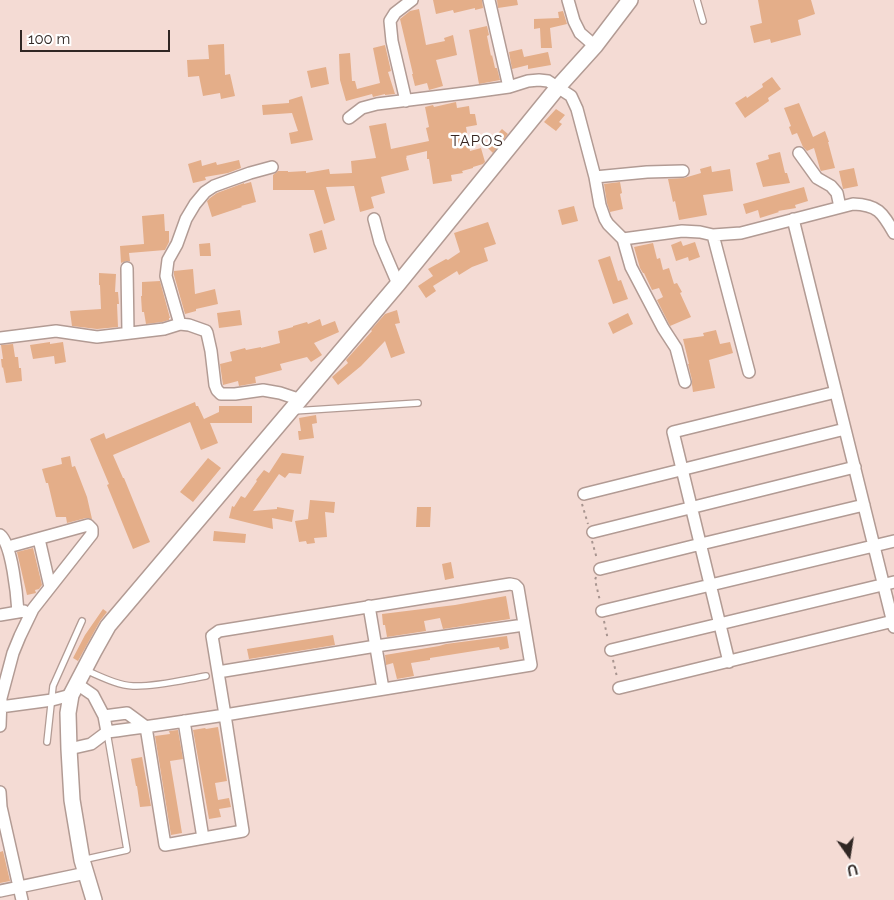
<!DOCTYPE html>
<style>
body{margin:0}
#map{position:relative;width:894px;height:900px;overflow:hidden;background:#f4dbd4;font-family:Raleway,sans-serif}
canvas{display:block}
.north{position:absolute;left:824px;top:830px;width:50px;height:50px;-webkit-text-stroke:4px #fff;paint-order:stroke;rotate:167deg;font-size:14px;font-weight:700;line-height:20px;text-align:center;color:#302724}
.north::after{content:'';display:block;margin:auto;width:18px;height:22px;background:#302724;clip-path:polygon(50% 0,100% 100%,50% 72%,0 100%)}
.scale{position:absolute;left:20px;top:30px;width:150px;height:22px;box-sizing:border-box;border:2px solid #302724;border-top:0;padding-left:6px;font-size:15px;line-height:18px;white-space:nowrap;color:#302724;-webkit-text-stroke:4px #fff;paint-order:stroke}
</style>
<div id="map">
<canvas width="894" height="900"></canvas>
<div class="north">U</div>
<div class="scale">100 m</div>
</div>
<script>
const ctx = document.querySelector('canvas').getContext('2d');
ctx.lineJoin = 'round';
function fillPath(path, color) { ctx.fillStyle = color; ctx.fill(path, 'evenodd'); }
function strokePath(path, color, width, dash) { ctx.strokeStyle = color; ctx.lineWidth = width; ctx.lineCap = dash ? 'butt' : 'round'; ctx.setLineDash(dash || []); ctx.stroke(path); }
function label(font, color, halo, rows, align = 'center') {
  ctx.font = font + ' Raleway,sans-serif'; ctx.lineWidth = 5; ctx.setLineDash([]); ctx.textBaseline = 'middle'; ctx.strokeStyle = halo; ctx.fillStyle = color; for (const [text, x, y, turn = 0] of rows) {
    ctx.save(); ctx.translate(x, y); ctx.rotate((+turn || 0) * Math.PI / 180); ctx.textAlign = isNaN(turn) ? turn : align; if (halo) ctx.strokeText(text, 0, 0); ctx.fillText(text, 0, 0); ctx.restore();
  }
}
fillPath(new Path2D(`
 M433,0H482L483,8L475,10V8L454,13L453,10L436,14Z
 M497,0H517L518,5L498,8Z
 M758,0H811L815,14L798,20L801,35L771,43L770,39L754,43L750,26L762,23Z
 M419,9L426,45L445,41L444,38L453,35L457,55L436,60L443,86L429,90L427,83L415,86L412,74H413L400,19L410,11Z
 M563,11L567,24L550,28L552,48H541L540,28L534,29V19L559,18L558,12Z
 M487,26L489,35L487,36L491,56L492,55L495,68H497L500,80L479,84L469,30Z
 M224,44L225,75L230,74L235,96L221,99L220,93L203,96L199,76L188,77L187,60L209,59L208,45Z
 M385,45L391,71L388,72L395,94L385,95V94L373,97L372,94L346,101L340,80L339,54L350,53L352,81H355L357,89L380,83L373,48Z
 M522,49L524,57L548,52L551,65L528,69V65L512,69L509,52Z
 M326,67L329,84L311,88L307,71Z
 M772,77L781,89L768,98L769,101L745,118L735,103L746,96L747,98L763,87L762,84Z
 M302,96L313,140L291,144L289,133L298,131L292,113L263,115L262,105L289,103V100Z
 M456,102L457,108L469,106L470,114H475L477,125L466,127L470,151L481,148L485,162L483,164L473,167V168L462,171L463,173L451,175L452,181L433,184L429,159H427V151L406,156L407,157L406,158L409,170L381,177L385,193L371,197L374,208L360,212L354,186L326,187L335,220L324,224L314,190H273V175L278,171H288V172L306,171V173L329,169L330,174L352,173L351,161L376,158L369,126L386,123L391,149L429,141L426,128L429,127L425,107L433,105L434,107Z
 M799,103L813,137L825,131L829,142H828L835,168L821,171L820,169L814,148L807,151L803,147L797,133L792,135L789,127L791,126L784,108Z
 M556,109L565,115L559,122L562,124L556,131L544,122Z
 M502,129L508,134L493,153L486,146Z
 M780,152L785,173H787L790,183L763,187L756,163L769,159L768,155Z
 M201,160L202,166L216,162L217,165L239,160L241,168L228,173L205,177L206,180L193,183L188,164Z
 M711,166L712,172L730,169L733,191L703,195L707,215L679,220L675,201L673,202L668,179L684,178L701,173L700,169Z
 M854,168L858,186L843,189L839,171Z
 M251,182L256,202L241,206L242,207L212,217L207,201L210,198L217,193L244,183V184Z
 M620,182L622,193L620,194L623,209L610,212L607,203L604,184Z
 M804,187L808,201L795,205L796,208L778,211L779,212L760,218L758,210L746,214L743,204Z
 M574,206L578,221L562,225L558,210Z
 M164,214L165,231H169V242L165,250L129,253L130,261H126L121,263L120,246L144,244L142,216Z
 M488,222L496,244L484,248L488,261L472,267L459,275L457,271L433,286L436,291L426,298L418,286L433,276L428,269L446,259L448,260L460,252L454,233Z
 M322,230L327,249L314,253L309,234Z
 M681,241L683,246L695,242L700,257L689,261L688,257L676,261L671,245Z
 M210,243L211,256H200L199,244Z
 M653,243L657,259L660,258L663,270L669,268L674,284L677,283L682,292L680,293L691,317L670,326L657,300L663,297L659,288L652,290L644,273H643L640,268L634,247Z
 M610,256L618,281L621,280L628,299L613,304L598,260Z
 M193,269L195,294L215,289L218,304L196,309V311L185,314L174,275V271Z
 M99,273L116,274L115,292H118L119,304H117L118,327L97,329L72,326L70,311L101,309L100,285H99Z
 M160,281L170,318H169V320L162,322L146,324L144,312H142L141,296H142V282Z
 M240,310L242,325L219,328L217,313Z
 M397,310L400,323L395,324L405,353L391,358L385,341L361,366L338,385L332,377L348,363L346,360L372,331L371,330L385,314Z
 M628,313L633,324L613,334L608,323Z
 M320,319L322,326L335,321L339,332L314,343L322,355L311,362L307,357L280,364L282,370L255,377L256,383L239,386L238,381L223,385L220,364L232,361L230,352L245,348L246,350L261,347V348L280,343L278,331L293,327V326L307,322L308,324Z
 M716,330L720,344L730,342L733,353L709,360L715,388L693,392L692,385V380L688,364H689L683,339L704,336L703,333Z
 M50,342V344L63,342L66,362L55,364L54,356L33,359L30,345Z
 M13,344L15,357H18L19,368H21L22,381L6,383L3,367L2,368L1,359H3L1,345Z
 M195,402L196,406H198L204,419L219,412V406H252V423H210L218,443L201,450L190,422L113,455L123,478H124L150,542L133,549L107,485L109,484L90,439L104,433L106,439Z
 M316,415L317,423L312,424L314,438L299,440L298,431H301L299,418Z
 M282,453L304,456L301,474L289,473L285,478L279,474L253,511L277,509V507L294,510L292,522L272,518L273,529L229,518L232,506L234,507L241,496L245,498L257,481L256,480L264,470L269,473Z
 M70,456L72,467L75,466L87,497L92,519L86,518L67,523L66,517H56L48,483H46L42,469L62,464L61,458Z
 M208,458L221,468L193,502L180,492Z
 M310,500L335,502L334,513L325,512L327,537L314,538L315,543L307,544L306,541L299,542L295,521L308,519Z
 M417,507H431L430,527H416Z
 M214,531L246,534L245,543L213,541Z
 M33,548L42,585L39,589L35,590L36,593L27,595L17,552Z
 M451,562L454,578L445,580L442,564Z
 M506,596L510,619L443,629L440,618L424,621L426,631L387,637L385,625H383L382,614L455,605Z
 M103,609L107,612L100,621L78,661L73,658L85,635Z
 M333,635L335,645L249,659L247,649Z
 M507,636L509,648L500,650L499,647L430,658V660L411,663L414,676L397,679L393,663L386,665L385,655L439,646L446,644Z
 M218,727L227,781L215,783L218,800L229,798L231,807L219,809L221,817L209,819L193,730L205,728L206,729Z
 M178,730L183,759L170,761L182,833L171,835L155,736L170,734L169,731Z
 M142,757L151,806L140,807L137,786H136L131,759Z
 M3,851L10,881L0,883V852Z`), '#e4ae89');
const service = new Path2D(`
 M697,0L703,21
 M294,411L418,403
 M85,670C100,676 116,685 133,686C156,687 183,680 206,676
 M47,742L53,686L82,621
 M82,860L127,850L107,732`);
const minor = new Path2D(`
 M489,0L509,87
 M568,0L574,21L580,33L595,46
 M406,101L392,41L390,21L395,13L412,0
 M349,118L362,108L377,104L473,92L509,87L528,81L539,80L548,81L571,96L577,109L595,177L600,205L605,219L608,224L623,239L631,267L663,328L676,348L685,382
 M799,153L817,178L831,186L837,193L840,207
 M595,177L647,172L683,171
 M374,219L380,242L398,284
 M793,219L894,627
 M713,235L749,372
 M623,239L682,231L700,232L713,235L741,233L853,204C878,205 882,212 894,233
 M127,268L128,333
 M180,324L166,276L168,260L177,244L186,219L195,204L205,192L214,186L250,173L272,167
 M0,338L56,331L97,337L164,329L180,324L189,325L206,331L207,333L211,351L215,385L217,390L221,394H235L263,390L280,393L301,400
 M584,494L845,429
 M593,532L855,467
 M0,535C12,544 17,596 18,612
 M39,539L50,587
 M600,569L701,544L864,505
 M369,606L383,689
 M602,611L894,541
 M0,615L24,611
 M611,650L894,582
 M729,662L673,432L836,392
 M218,672L376,646L524,625
 M619,688L893,621
 M0,707L52,700L71,695
 M104,716L127,713L146,727L165,845L243,831L225,715L212,636L219,631L510,584L515,585L518,588L531,665L225,715C186,721 147,727 107,732
 M184,721L203,838
 M0,726L1,698L13,653L20,636L33,609L92,534V529L88,525L8,547
 M69,749L91,744L107,732L104,716L93,695L77,684
 M0,792L1,807L22,900
 M0,891L86,873`);
const tertiary = new Path2D(`
 M94,900L82,860L72,800L69,749L68,713L71,695L94,651L108,626L398,284L558,87L595,46L630,0`);
strokePath(service, '#b29b94', 8);
strokePath(minor, '#b29b94', 14);
strokePath(tertiary, '#b29b94', 18);
strokePath(new Path2D(`
 M582,504L588,524
 M592,541L597,559
 M596,577L595,580L600,601
 M604,621L608,640
 M613,660L617,677`), '#a7948f', 2, [2.5, 4]);
strokePath(service, '#fff', 5.5);
strokePath(minor, '#fff', 11);
strokePath(tertiary, '#fff', 15);
ctx.letterSpacing = '1px';
label('15px', '#382621', '#fff', [
 ["TAPOS",477,141]
]);
ctx.letterSpacing = '0px';
</script>
